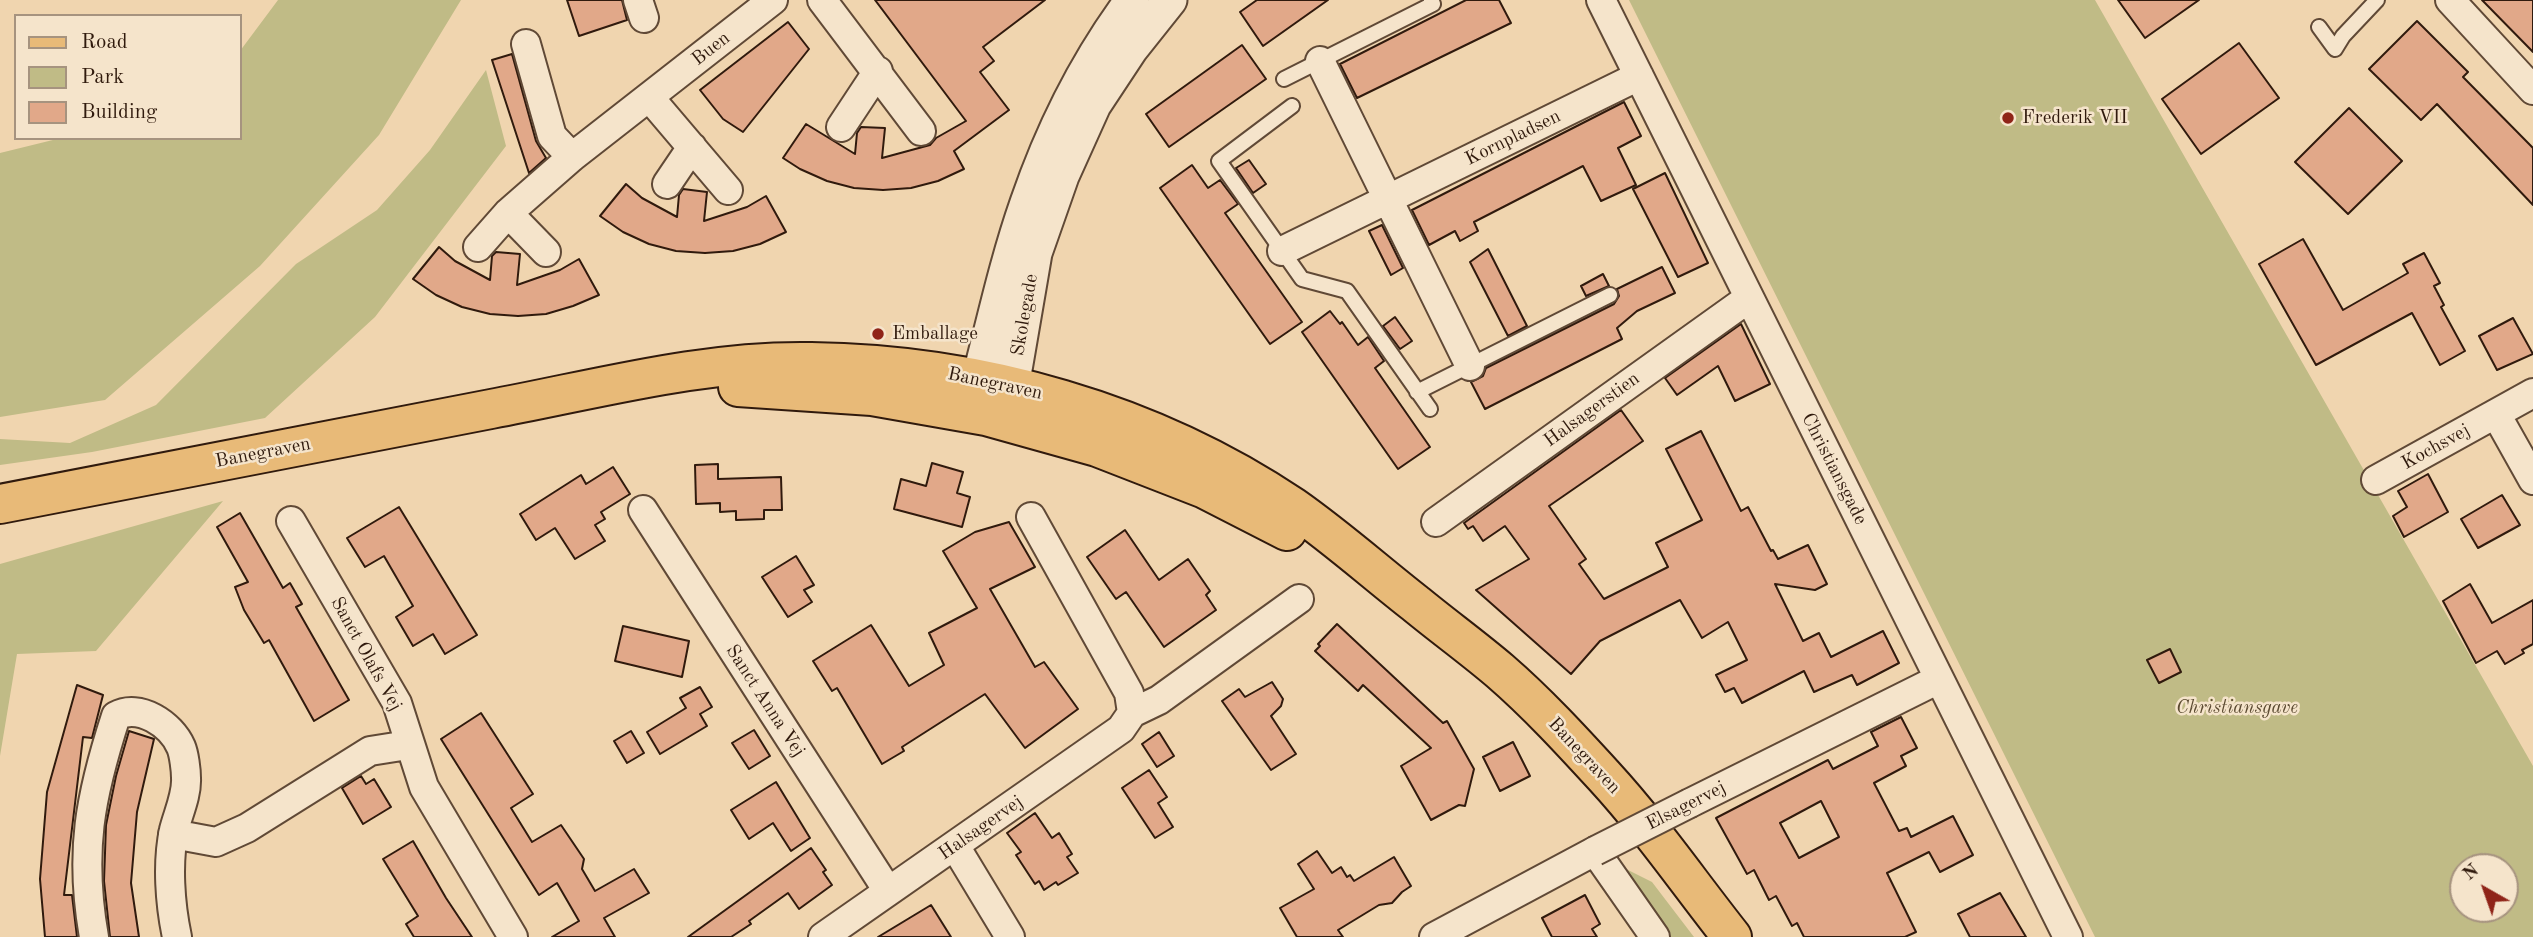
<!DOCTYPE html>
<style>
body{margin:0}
#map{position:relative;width:2533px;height:937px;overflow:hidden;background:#f0d5af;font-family:"Old Standard TT",serif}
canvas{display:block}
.legend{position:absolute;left:14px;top:14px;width:228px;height:126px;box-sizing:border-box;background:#f5e4cb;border:2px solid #a6937f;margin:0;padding:9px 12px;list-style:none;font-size:21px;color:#301a0d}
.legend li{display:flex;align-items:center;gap:14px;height:35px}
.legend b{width:35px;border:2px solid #a6937f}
.north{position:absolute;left:2449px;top:853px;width:70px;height:70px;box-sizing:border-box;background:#f5e4cb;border:2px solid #a6937f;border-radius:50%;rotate:320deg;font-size:19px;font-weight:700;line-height:28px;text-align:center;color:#301a0d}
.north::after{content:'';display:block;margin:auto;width:24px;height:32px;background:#8f2418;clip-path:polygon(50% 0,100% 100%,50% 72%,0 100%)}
</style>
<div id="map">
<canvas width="2533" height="937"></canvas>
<ul class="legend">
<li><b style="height:9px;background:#e8ba78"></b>Road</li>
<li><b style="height:19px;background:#c0bb86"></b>Park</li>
<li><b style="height:19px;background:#e1a889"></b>Building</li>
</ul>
<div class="north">N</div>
</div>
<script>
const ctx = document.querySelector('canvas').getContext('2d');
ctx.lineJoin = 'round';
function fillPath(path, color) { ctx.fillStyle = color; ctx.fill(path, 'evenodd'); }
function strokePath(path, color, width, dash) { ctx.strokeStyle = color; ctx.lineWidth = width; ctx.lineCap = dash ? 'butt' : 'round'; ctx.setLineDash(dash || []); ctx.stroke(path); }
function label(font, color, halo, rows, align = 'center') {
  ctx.font = font + ' "Old Standard TT",serif'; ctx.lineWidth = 5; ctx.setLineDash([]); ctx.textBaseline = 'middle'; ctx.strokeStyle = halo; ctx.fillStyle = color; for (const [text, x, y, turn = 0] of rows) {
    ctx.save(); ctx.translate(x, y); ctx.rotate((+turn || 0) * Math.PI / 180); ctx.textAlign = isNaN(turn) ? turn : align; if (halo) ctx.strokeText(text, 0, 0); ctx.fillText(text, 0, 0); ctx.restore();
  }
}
fillPath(new Path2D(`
 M278,0H461L379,135L260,266L105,400L0,417V153L61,138H240V51Z
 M1629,0H2095L2533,766V937H2095ZM2463,867H2505V909H2463Z
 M486,70L506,146L375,317L265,418L92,452L0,465V439L70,443L156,405L296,264L377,210L430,150Z
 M223,501L96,651L17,654L0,756V564Z
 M1626,869L1652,882L1694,937H1665Z`), '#c0bb86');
const building = new Path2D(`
 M567,0H622L627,20L579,36Z
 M875,0H1045L983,47L994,61L980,72L1009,110L954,151L964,169L938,181L911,188L883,190L854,188L827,181L800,169L783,158L806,124L855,154L857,133L861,127L885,128L882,158L930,145L936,138L966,121Z
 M1257,0H1328L1263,46L1240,12Z
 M1466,0H1499L1511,23L1357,98L1340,64Z
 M2118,0H2199L2145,38Z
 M2482,0H2533V52Z
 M2417,21L2468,72L2463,77L2533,148V205L2437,104L2421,120L2369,69Z
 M788,22L809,49L743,132L723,119L700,90Z
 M2239,43L2279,98L2201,154L2162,99Z
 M1242,45L1266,79L1169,147L1146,114Z
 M512,54L536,141L546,158L529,173L492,60Z
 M1624,102L1641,136L1618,148L1636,185L1601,201L1583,166L1474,222L1478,231L1460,241L1455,231L1429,245L1412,210Z
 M2349,108L2402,161L2348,214L2295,162Z
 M1249,160L1266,184L1253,193L1236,168Z
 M1192,165L1208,188L1220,180L1238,204L1225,213L1302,322L1270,344L1160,188Z
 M1665,173L1708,263L1678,277L1633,189Z
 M626,184L642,198L677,217L679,195L683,189L707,192L704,221L747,207L766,196L786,232L760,244L733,251L705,253L676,251L649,244L623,232L600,216Z
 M1382,225L1403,268L1391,275L1369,231Z
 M2303,239L2343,310L2408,273L2403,264L2424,253L2440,283L2434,286L2444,305L2441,307L2465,351L2440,365L2412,313L2316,365L2259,264Z
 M439,247L455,261L490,280L492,256L496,252L520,254L517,285L560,270L579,259L599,295L573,306L546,314L518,316L490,314L462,307L436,295L413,279Z
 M1488,249L1527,326L1508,336L1470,262Z
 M1662,267L1675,293L1637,311L1617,328L1622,339L1485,409L1471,382L1483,376L1486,368L1614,304L1619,296L1617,289Z
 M1603,274L1609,286L1586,296L1581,286Z
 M1330,311L1340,324L1342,322L1358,345L1368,337L1384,361L1375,368L1430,447L1398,469L1302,332Z
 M1395,317L1412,341L1400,349L1383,326Z
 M2513,318L2533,354L2497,370L2479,336Z
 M1741,324L1770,384L1735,401L1718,366L1677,395L1665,378Z
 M1621,410L1643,441L1549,506L1586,559L1579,564L1604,599L1668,567L1656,543L1702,520L1666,449L1701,431L1741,511L1748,507L1771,551L1773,550L1778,559L1808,545L1827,584L1815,590L1775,584L1803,641L1819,633L1831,657L1883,631L1899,663L1857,685L1852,675L1814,692L1804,671L1742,703L1734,688L1725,692L1716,675L1747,660L1728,622L1702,638L1680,600L1600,641L1571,674L1476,590L1529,559L1505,526L1483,541L1473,526L1468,529L1464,523Z
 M932,463L963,472L957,493L970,497L962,527L894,509L901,479L926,486Z
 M718,464V479L781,477L782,510H764V519L736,520V511L720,512V503L696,504L695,465Z
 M613,467L630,494L601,512L605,519L595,525L605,541L575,559L555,528L536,540L520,514L581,475L586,484Z
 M2428,474L2448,512L2404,537L2393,516L2407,507L2398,491Z
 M2502,495L2520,525L2478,548L2461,519Z
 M399,507L477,635L445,654L433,634L413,646L396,617L413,606L384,556L365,567L347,538Z
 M240,513L283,588L290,583L302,604L296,607L349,700L314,721L269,640L264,643L244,610L235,587L248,582L217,527Z
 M1009,522L1035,567L990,589L1035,667L1044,662L1078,709L1025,748L985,694L902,747L904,751L882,764L837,688L832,691L813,661L871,625L909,686L944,665L929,633L977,608L943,551L975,532Z
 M1125,530L1159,580L1188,559L1210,591L1206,595L1216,610L1164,647L1126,592L1116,599L1087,557Z
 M796,556L814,585L804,590L812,602L788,617L762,577Z
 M2470,584L2492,623L2533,600V644L2522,650L2524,653L2505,664L2497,651L2476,663L2443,601Z
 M1337,624L1443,723L1447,721L1474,769L1465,806L1459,805L1431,820L1401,766L1431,748L1363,685L1358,691L1315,651L1320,646L1318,644Z
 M623,626L689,641L682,677L615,661Z
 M2170,649L2181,672L2159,683L2147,660Z
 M1272,682L1283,699L1281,706L1271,716L1296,754L1271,770L1222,701L1239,689L1245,697Z
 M77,685L103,695L92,738L83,737L64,895H72L77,937H45L40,879L47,792Z
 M700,687L712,707L700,714L707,726L660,754L647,732L686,708L680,698Z
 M481,713L533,794L511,808L532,842L561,825L584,859L582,869L595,891L634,869L649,893L604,918L615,937H552L579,921L557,883L539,895L441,739Z
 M1901,717L1917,748L1901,756L1906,766L1874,783L1899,831L1907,828L1911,837L1953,816L1973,855L1940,872L1929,852L1887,873L1916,932L1905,937H1804L1797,923L1792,926L1776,896L1769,900L1754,870L1747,874L1716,818L1828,760L1833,769L1878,746L1871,732ZM1821,801L1839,837L1799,858L1780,823Z
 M754,730L770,756L749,769L732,743Z
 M129,731L154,739L137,812L131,883L139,937H110L104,881L106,825L116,776Z
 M631,731L644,753L627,763L614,741Z
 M1159,732L1174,756L1157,767L1142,744Z
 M1513,742L1530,776L1500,791L1483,757Z
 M1149,770L1167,797L1158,803L1173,827L1155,838L1122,788Z
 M361,776L366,784L374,779L391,807L363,824L342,788Z
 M776,782L810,838L791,851L773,823L749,839L731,810Z
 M1035,813L1052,838L1059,833L1072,854L1067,857L1078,873L1058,885L1056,882L1044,890L1039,881L1035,884L1016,855L1021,852L1007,833Z
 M413,841L446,898L472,937H414L406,924L418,916L383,859Z
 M811,848L826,870L823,872L832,885L799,909L788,893L749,921L751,924L731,937H688Z
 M1317,851L1332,873L1341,867L1347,877L1350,875L1354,881L1394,857L1411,886L1402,892L1392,903L1379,905L1338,930L1343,937H1297L1280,908L1314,889L1298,864Z
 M2000,893L2026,937H1970L1958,914Z
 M1585,895L1600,924L1592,929L1597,937H1552L1542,918Z
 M931,905L951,937H878Z`);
fillPath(building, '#e1a889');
strokePath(building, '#301a0d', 2);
const service = new Path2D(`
 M2319,27L2335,49L2343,36L2377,0
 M1284,79L1433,4L1431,0
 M1292,106L1219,161L1302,279L1347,291L1430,409
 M1417,392L1610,295`);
const minor = new Path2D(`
 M638,0L644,18
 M822,0L921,131
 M1601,0L2068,937
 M2450,0L2533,90
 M526,44L552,136L572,157
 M1320,61L1470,366
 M649,97L728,190
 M841,127L878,71
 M667,184L692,147
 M508,213L546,252
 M478,247L508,213L572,157L773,0
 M1282,251L1639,76
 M2496,414L2533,480
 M2376,480L2533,393
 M643,510L888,891
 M291,521L397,703L424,787L513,937
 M1436,522L1749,298
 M1132,713L1159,700L1299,599
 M1690,803L1939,679
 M173,834L216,842L247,828L370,751L408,745
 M955,846L1010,937
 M94,937C79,852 90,796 116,716C139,703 171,724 181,747C184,754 186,770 186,778C187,795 178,814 174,830C167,863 170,904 177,937
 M823,937L1121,729L1132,713L1129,693L1031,517
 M1434,937L1595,851L1655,937`);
const tertiary = new Path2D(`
 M984,403L979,378C994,320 1007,260 1027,203C1052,130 1086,62 1132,0
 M995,406L1012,387L1035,253L1062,176L1094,105L1131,49L1170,0`);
const primary = new Path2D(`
 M738,387L872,396L986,416L1097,447L1205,489L1287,531
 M0,504C164,472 328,441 491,409C598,389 702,360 811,362C980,364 1152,412 1293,507C1336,537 1375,572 1416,604C1444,627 1473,648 1500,671C1537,703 1571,740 1604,776C1650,826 1690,884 1732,937`);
strokePath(service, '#604936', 18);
strokePath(minor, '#604936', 32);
strokePath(tertiary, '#604936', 37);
strokePath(primary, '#301a0d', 42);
strokePath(service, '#f5e4cb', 14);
strokePath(minor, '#f5e4cb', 28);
strokePath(tertiary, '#f5e4cb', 33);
strokePath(primary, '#e8ba78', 38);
const minorBridge = new Path2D(`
 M1595,851L1690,803`);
strokePath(minorBridge, '#604936', 32, []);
strokePath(minorBridge, '#f5e4cb', 28);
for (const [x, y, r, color] of [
 [2008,118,7,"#8f2418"],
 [878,334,7,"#8f2418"]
]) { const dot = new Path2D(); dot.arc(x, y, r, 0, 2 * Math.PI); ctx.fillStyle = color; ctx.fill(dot); strokePath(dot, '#f5e4cb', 2.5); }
label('19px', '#301a0d', '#f5e4cb', [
 ["Buen",711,49,-38],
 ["Kornpladsen",1513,138,-26],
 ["Skolegade",1025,315,-80],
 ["Banegraven",995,384,12],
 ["Halsagerstien",1592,410,-36],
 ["Kochsvej",2436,447,-29],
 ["Banegraven",263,453,-11],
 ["Christiansgade",1834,469,63],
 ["Sanct Olafs Vej",366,654,61],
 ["Sanct Anna Vej",765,701,57],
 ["Banegraven",1584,756,47],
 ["Elsagervej",1686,806,-27],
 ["Halsagervej",981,828,-35]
]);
label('19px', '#301a0d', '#f5e4cb', [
 ["Frederik VII",2022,118],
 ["Emballage",892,334]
], 'left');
label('italic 19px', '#5b4a31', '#f5e4cb', [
 ["Christiansgave",2237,708]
]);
</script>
